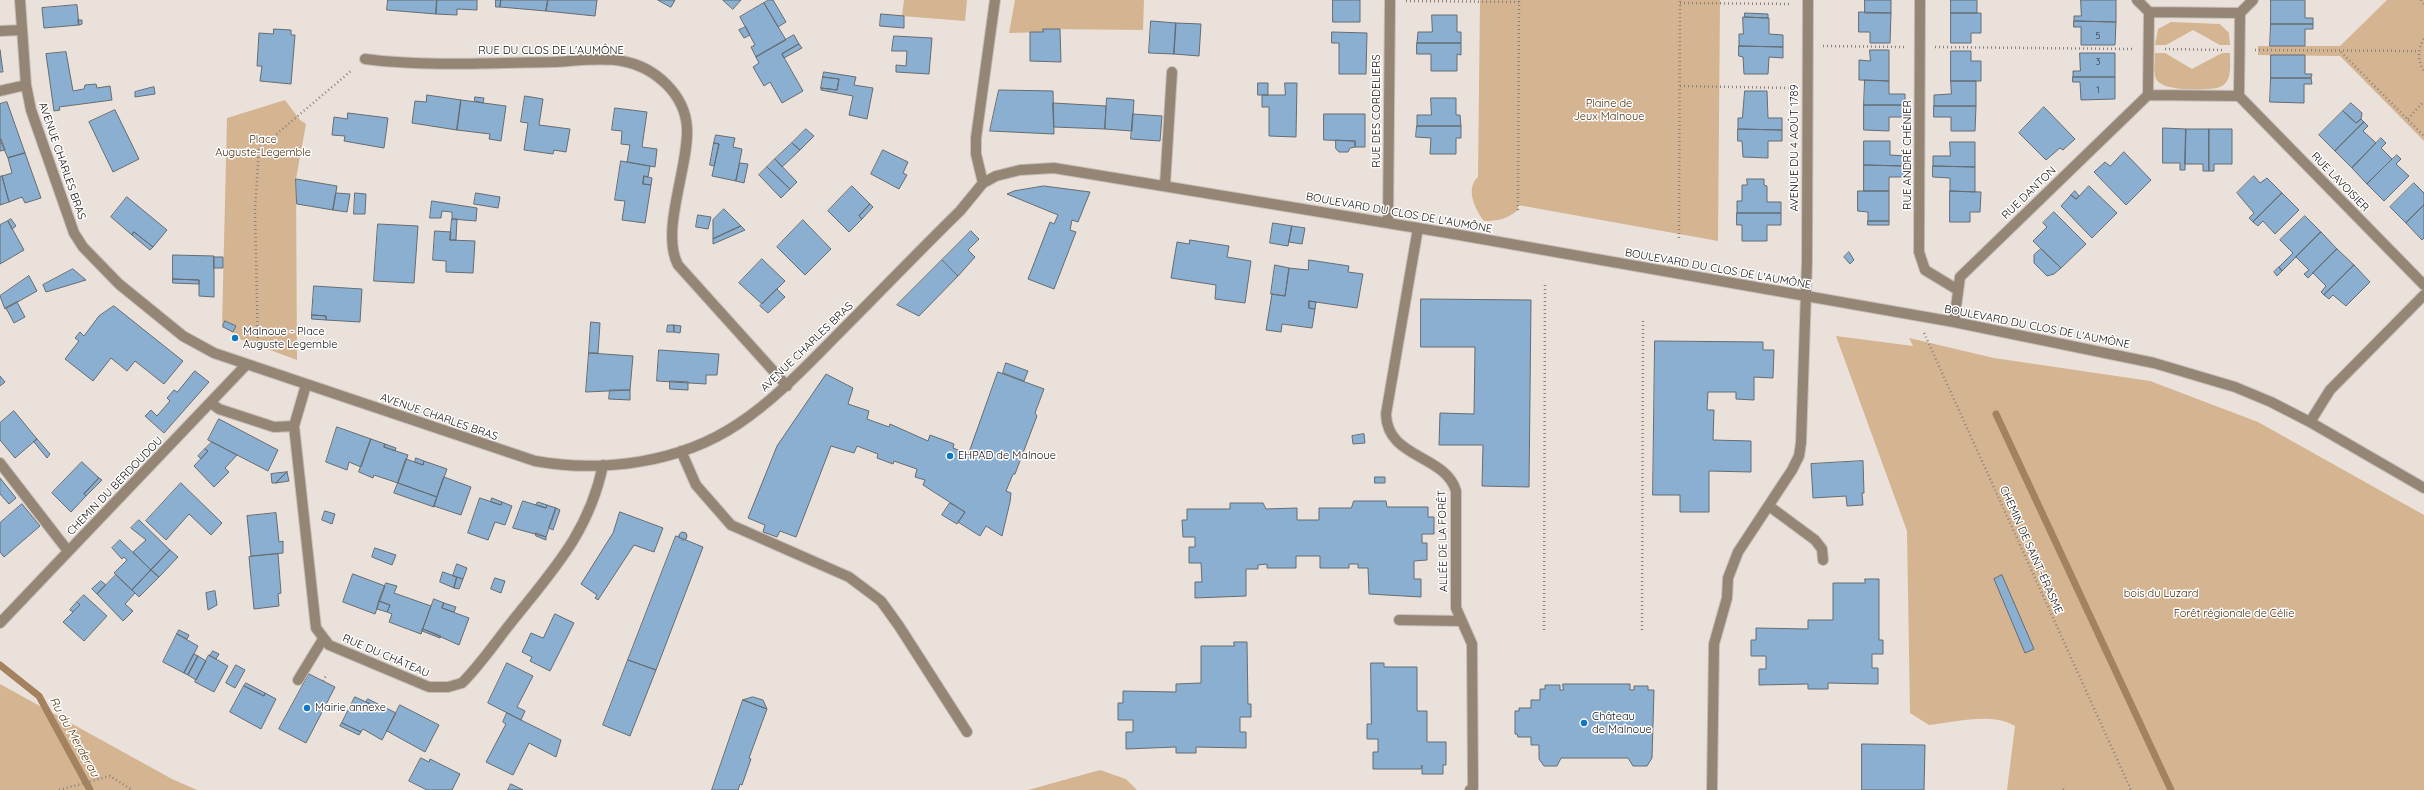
<!DOCTYPE html>
<meta charset="utf-8">
<style>
body{margin:0}
canvas{display:block;background:#e9e1da}
</style>
<canvas width="2424" height="790"></canvas>
<script>
const ctx = document.querySelector('canvas').getContext('2d');
ctx.lineJoin = 'round';
function fillPath(path, color) { ctx.fillStyle = color; ctx.fill(path, 'evenodd'); }
function strokePath(path, color, width, dash) { ctx.strokeStyle = color; ctx.lineWidth = width; ctx.lineCap = dash ? 'butt' : 'round'; ctx.setLineDash(dash || []); ctx.stroke(path); }
function label(font, color, halo, rows, align = 'center') {
  ctx.font = font + ' Quicksand,sans-serif'; ctx.lineWidth = 3; ctx.setLineDash([]); ctx.textBaseline = 'middle'; ctx.strokeStyle = halo; ctx.fillStyle = color; for (const [text, x, y, turn = 0] of rows) {
    ctx.save(); ctx.translate(x, y); ctx.rotate((+turn || 0) * Math.PI / 180); ctx.textAlign = isNaN(turn) ? turn : align; if (halo) ctx.strokeText(text, 0, 0); ctx.fillText(text, 0, 0); ctx.restore();
  }
}
fillPath(new Path2D(`
 M904,0H967L965,21L902,16Z
 M1015,0H1144L1143,30L1043,29V32L1009,33Z
 M1480,0H1720L1718,241L1518,205V210C1507,219 1498,221 1484,221C1475,209 1465,189 1478,177Z
 M2387,0H2424V141L2340,56L2258,55V46H2340Z
 M2171,22L2220,24L2229,33L2230,45H2220L2193,30L2166,45H2155L2158,29Z
 M2155,53H2165L2192,69L2222,53H2230C2230,67 2233,84 2217,88C2203,90 2163,92 2156,79C2153,72 2155,61 2155,53Z
 M285,100L300,120L306,124L296,179L297,360L232,336L236,326L225,322L222,327L227,118Z
 M1836,336L1913,346L1909,338L1994,358L2150,381L2258,422L2424,515V790H2007L2015,726C1991,712 1956,722 1929,725L1910,713L1907,531Z
 M0,684L172,779L197,790H0Z
 M1100,770L1126,779L1137,790H1028Z`), '#d5b492');
strokePath(new Path2D(`
 M1996,414L2171,790
 M0,665L39,696L90,790`), '#a4825f', 7);
const building = new Path2D(`
 M388,0H437L436,14L387,10Z
 M437,0H477V10L457,9V15L436,14Z
 M496,0H501L500,7H496Z
 M501,0H548L546,11L500,7Z
 M548,0H597L595,16L546,11Z
 M658,0H675L671,7Z
 M723,0H741L733,9Z
 M769,0H773L786,22L778,27L764,3Z
 M1333,0H1360V22H1333Z
 M1865,0H1891V13H1865Z
 M1951,0H1977V13H1951Z
 M2081,0H2116V22L2074,21V16H2081Z
 M2271,0H2305V18H2313V24H2271Z
 M764,3L786,40L756,57L751,47L755,45L740,17Z
 M77,5L79,25L44,28L42,8Z
 M1859,12L1891,13L1890,43H1870V32H1859Z
 M1745,13L1768,14V18L1745,17Z
 M1951,13H1981V33H1971V43H1951Z
 M881,14L904,16V28L880,26Z
 M1432,15H1457V32H1461V43H1417L1418,32H1432Z
 M1743,17L1769,18V34L1783,35V47L1739,46V34H1743Z
 M78,20H82V24L79,25Z
 M1151,21L1176,23L1174,54L1149,53Z
 M2074,21L2116,22L2115,45H2081V27H2074Z
 M1176,23L1201,24L1199,56L1174,54Z
 M2271,24H2313V29H2305V46H2270Z
 M746,27L750,35L744,38L739,30Z
 M274,29L291,30V35H295L291,84L260,81L262,66H257L259,33L273,34Z
 M1043,29H1060L1061,62L1030,61V32H1043Z
 M1332,32L1367,33L1366,74H1339V43H1332Z
 M794,35L799,44L782,54L803,91L782,103L770,82L764,86L753,67L759,63L756,57Z
 M894,36L932,38L929,74L896,72V65L906,66L907,51H892Z
 M1417,43H1461V55L1457,54V71H1431V54H1417Z
 M799,44L802,48L784,58L782,54Z
 M1739,46L1783,47V58L1769,57L1768,74H1744L1743,57L1739,56Z
 M0,50L3,72H0Z
 M1870,50H1889V81L1859,80V60L1870,61Z
 M1951,51H1971V61H1981V81H1951Z
 M66,52L73,91L84,89L85,85L96,84L97,88L110,86L112,100L59,107L60,110L54,111L46,54Z
 M2080,53H2115V77H2073V71H2080Z
 M2271,55H2305V74H2312L2311,78H2271Z
 M824,72L856,77L854,85L873,88L867,119L849,115L853,96L821,90V88L837,90L839,79L823,77Z
 M823,77L839,79L837,90L821,88Z
 M2073,77H2115V99L2081,100L2080,82H2073Z
 M2271,78H2311L2312,84H2304V103L2270,102Z
 M1865,80L1889,81V94H1905V105H1864Z
 M1951,81H1976V106H1934V95L1951,94Z
 M1258,83H1268V95H1258Z
 M1285,83H1297L1296,137L1269,136V107H1262V95H1285Z
 M154,87L155,94L135,97V92Z
 M999,90L1053,91L1054,134L990,131Z
 M1745,91H1767L1768,118H1782V130L1738,129V118H1742Z
 M427,95L461,100L457,130L412,123L415,101L426,102Z
 M525,96L543,99L539,125L570,129L566,152L554,150L553,154L524,150L528,123L521,122Z
 M475,97L484,98L483,103L475,101Z
 M1107,98L1134,100L1132,131L1105,129Z
 M1431,98H1456V115H1460L1461,126H1417V115H1431Z
 M461,100L506,106L501,141L489,139L490,134L457,130Z
 M7,102L25,153L8,158L0,140V104Z
 M1053,103L1106,106L1105,129L1054,127Z
 M2351,103L2362,113L2361,119L2356,123L2343,111Z
 M1864,105H1905V117H1889V131L1864,130Z
 M1934,106H1976L1975,131H1951V117H1934Z
 M2044,107L2075,139L2063,150L2060,148L2046,160L2019,133Z
 M615,108L647,112L642,147L657,149L655,167L627,162L630,145L621,144L622,131L612,130Z
 M115,110L139,159L113,172L89,122Z
 M2343,111L2356,123L2361,119L2364,122L2335,151L2319,135Z
 M348,113L388,118L384,148L344,141L345,136L332,135L334,117L347,119Z
 M1133,114L1162,116L1160,141L1131,139Z
 M1324,114H1365V147H1355V141L1324,140Z
 M2364,122L2368,126L2363,131L2376,143L2352,168L2335,151Z
 M1417,126H1461V138H1456V154H1430L1431,138L1416,137Z
 M2163,128L2186,129L2185,170H2180V163H2163Z
 M806,129L814,136L800,150L792,143Z
 M1738,129L1782,130V141H1768V158L1743,157L1742,141H1738Z
 M2186,129H2209V171H2203V164H2185Z
 M2209,129H2232V164H2214V171H2209Z
 M716,135L735,138L733,147L742,149L736,181L712,176L719,144L714,143Z
 M2381,138L2386,143L2381,148L2392,159L2367,184L2352,168Z
 M1,139L5,150L0,151V140Z
 M1336,140L1355,141V147L1350,148L1348,152H1339L1336,149Z
 M1864,141H1890V155L1905,156V166L1864,165Z
 M1950,142H1975V167L1933,166V156H1950Z
 M714,143L719,144L714,166L710,165Z
 M792,143L800,150L782,167L775,159Z
 M883,150L908,162L903,173L907,175L899,189L871,174Z
 M2124,152L2151,180L2126,205L2094,172L2105,162L2110,166Z
 M25,153L41,198L25,203L22,197L9,202L2,176L12,173L8,158Z
 M2397,155L2401,159L2396,164L2409,176L2384,201L2367,184Z
 M775,159L797,182L790,189L767,167Z
 M621,161L650,166L648,177L644,176L643,184L651,185L645,223L622,220L625,201L615,200Z
 M740,163L748,164L744,183L736,181Z
 M1864,165L1905,166V177H1889V191H1864Z
 M1933,166L1975,167V192L1950,191V178L1933,177Z
 M767,167L790,189L781,198L759,175Z
 M2,176L9,202L0,205V177Z
 M644,176L652,178L651,185L643,184Z
 M2254,176L2260,183L2267,178L2282,193L2253,222L2249,218L2254,213L2237,193Z
 M296,179L337,186L333,210L297,204Z
 M1747,179H1764V185L1767,186V202H1781V213H1737V201H1742V185H1747Z
 M2414,183L2424,193V205L2406,223L2390,207Z
 M852,186L870,204L859,216L862,219L849,232L828,211Z
 M1044,186L1090,192L1078,222L1072,220L1070,230L1076,232L1054,289L1028,279L1050,222L1054,224L1058,215L1007,194L1014,191Z
 M2089,186L2117,213L2092,238L2061,206L2071,195L2076,199Z
 M1858,191H1889V221H1868V212L1858,211Z
 M1950,191L1981,192L1980,212H1970V222H1950Z
 M2075,191L2079,196L2076,199L2071,195Z
 M336,193L350,194L347,212L333,210Z
 M355,193L366,194L365,214H354Z
 M476,193L500,197L498,208L474,204Z
 M2282,193L2299,210L2275,234L2263,221L2258,226L2253,222Z
 M127,197L167,230L153,247L134,232L132,235L111,217Z
 M432,201L477,208L476,221L452,219V212L442,211L441,218H430Z
 M870,204L873,207L862,219L859,216Z
 M2424,205V238L2422,240L2406,223Z
 M724,209L741,226L713,239V220Z
 M2054,212L2086,244L2061,268L2033,241L2047,227L2043,223Z
 M1737,213H1781V225H1767V241H1742V225H1737Z
 M698,215L711,217L708,229L696,227Z
 M2305,216L2321,232L2282,271L2279,267L2293,253L2280,240Z
 M11,219L16,226L12,229L8,221Z
 M452,219H457L456,240H450Z
 M803,220L831,249L805,275L777,247Z
 M8,221L24,250L0,264V225Z
 M1868,221H1889V225H1868Z
 M1273,223L1292,226L1288,246L1270,243Z
 M378,224L418,226L414,283L374,281Z
 M741,226L745,230L713,244V239Z
 M1292,226L1305,228L1302,244L1289,242Z
 M435,231L451,232L450,240L475,241L473,273L446,272V261L433,260Z
 M971,231L979,239L968,250L975,257L958,276L942,260Z
 M134,232L153,247L150,250L132,235Z
 M2321,232L2337,249L2308,278L2304,274L2309,270L2296,257Z
 M1190,240L1229,246L1227,257L1251,261L1245,303L1215,299L1216,285L1171,278L1177,242L1189,244Z
 M2041,249L2061,268L2054,274L2047,276L2034,263V255Z
 M2337,249L2354,265L2324,295L2321,292L2326,286L2313,273Z
 M1849,252L1854,260L1850,264L1844,257Z
 M173,255L214,256V297L199,296V280L173,279Z
 M214,257H223V268H214Z
 M762,259L785,281L762,304L739,283Z
 M942,260L958,276L919,316L897,305Z
 M1309,260L1349,266L1348,272L1363,274L1357,308L1309,301V308L1315,309L1312,328L1282,324L1281,332L1266,330L1272,294L1285,296L1289,268L1308,270Z
 M1275,265L1289,268L1285,296L1271,294Z
 M2354,265L2370,282L2346,306L2333,295L2329,299L2324,295Z
 M2279,267L2282,271L2277,276L2274,272Z
 M73,269L86,280L46,292L43,285Z
 M29,276L37,291L5,309L0,296Z
 M173,279L199,280V284L173,283Z
 M314,286L362,289L360,322L326,320V316L312,315Z
 M777,289L785,297L768,313L760,306Z
 M1421,299L1531,300L1529,487L1482,486L1483,445H1439L1440,413L1474,414L1475,347H1421Z
 M1309,301L1316,302L1315,309L1309,308Z
 M17,302L25,317L14,323L6,308Z
 M114,306L183,361L164,384L135,361L127,371L111,358L93,381L65,359L79,341L75,338L80,332L84,336L99,316Z
 M312,315L326,316V320L312,319Z
 M225,321L236,326L233,332L223,327Z
 M591,322L600,323L598,353H589Z
 M668,325H674V332H667Z
 M674,325L681,326L680,333L674,332Z
 M1655,341L1763,342V350H1774L1773,378L1754,377V400L1736,399V392H1708L1707,410H1714L1713,440L1751,441V472L1709,471V512H1680V495H1653Z
 M659,350L719,354L717,375H706V384L657,381Z
 M589,353L633,356L630,390L586,392Z
 M1006,363L1028,371L1024,381L1003,373Z
 M195,371L209,382L164,433L145,416L151,410L157,416L170,401L167,398L174,390L177,392Z
 M998,372L1044,389L1035,413L1037,416L1015,474H1013L1006,491L1011,493L1010,502L1002,536L986,526L980,536L958,522L965,512L923,485L925,480L915,477L917,469L894,461L893,464L877,458L878,454L857,446L854,453L831,446L796,537L780,531L777,537L763,532L765,525L748,518L777,446L826,374L853,388L848,404L869,411L867,419L889,427L890,424L928,441L930,435L954,444L953,448L968,454Z
 M0,376L5,382L0,386Z
 M670,381L688,382V390L670,389Z
 M610,390H630V400L609,399Z
 M14,411L37,439L15,458L0,440V423Z
 M219,419L278,450L268,471L208,440Z
 M337,427L371,439L361,467L349,462L347,470L326,462Z
 M1364,434L1365,443L1353,444L1352,436Z
 M37,439L50,454L47,458L34,442Z
 M371,439L385,444L384,447L408,455L398,483L374,475L373,478L359,472Z
 M212,442L237,455L225,468L229,472L214,487L194,466L208,451L205,449Z
 M385,444L396,448L395,451L384,447Z
 M205,449L208,451L201,459L198,456Z
 M416,458L424,461L423,465L415,462Z
 M406,459L423,465L424,461L447,469L437,497L398,483Z
 M1863,461L1864,493H1862L1863,505L1847,506L1846,496L1813,498L1811,464Z
 M82,462L99,478L84,494L86,496L71,512L52,493Z
 M287,472L289,481L276,483Z
 M287,472L276,483H272L271,474Z
 M444,477L471,487L461,515L434,506Z
 M1375,477H1385V483H1375Z
 M0,478L16,498L9,504L0,494Z
 M99,478L102,480L86,496L84,494Z
 M181,483L222,523L211,535L189,514L166,540L146,521Z
 M398,483L437,497L434,507L394,493Z
 M480,498L501,505L502,502L512,506L505,525L495,522L488,540L468,533Z
 M492,498L502,502L501,505L491,502Z
 M523,501L546,508L547,505L556,508L546,537L513,528Z
 M1354,501H1386L1387,507H1428V517H1434V534H1422V543H1427V560L1414,561V579H1421V597L1369,594L1368,568H1358V564H1349V568H1320V556H1296V568H1267V564L1258,565V569H1246V596L1195,598V582H1202L1201,563H1189V547H1195V537H1183L1182,520H1187V509H1230V503H1263L1266,509L1297,508V520H1319V508H1351Z
 M538,502L547,505L546,508L536,505Z
 M950,503L965,512L957,524L942,515Z
 M22,504L40,526L4,557L0,552V523Z
 M556,508L560,510L553,530L549,528Z
 M325,511L335,514L332,524L322,520Z
 M620,512L663,528L654,552L634,545L598,600L595,598L597,595L581,584L613,533Z
 M276,513L279,542L283,541V553L251,556L247,516Z
 M139,520L170,550L151,570L133,552L146,540L131,528Z
 M679 536a4 4 0 1 1 8 0a4 4 0 1 1-8 0Z
 M536,533L546,537V540L536,536Z
 M676,536L703,547L656,670L628,660Z
 M120,540L151,570L132,590L114,573L127,560L124,557L122,559L112,548Z
 M375,548L396,555L392,565L372,557Z
 M170,550L178,557L159,577L151,570Z
 M278,554L281,593L278,594L279,606L254,609L249,557Z
 M457,564L467,568L463,579L453,576Z
 M151,570L159,577L139,597L132,590Z
 M443,572L457,577L454,588L440,582Z
 M353,574L385,586L375,614L343,602Z
 M116,575L135,593L125,604L133,611L123,621L97,594Z
 M2002,575L2034,649L2025,653L1994,579Z
 M457,577L463,579L459,589L454,588Z
 M495,578L505,581L501,593L491,589Z
 M1865,579H1879V640H1883V654H1872V668H1878V684L1828,683V689H1808V684L1759,685V669H1766V656H1751V640H1756V628L1808,629V620H1833V583H1865Z
 M101,581L106,585L97,594L92,589Z
 M386,583L397,586L394,593L431,606L421,634L389,622L392,614L387,612L390,605L379,601Z
 M215,591L217,605L208,610L206,593Z
 M84,595L107,616L84,641L63,622L80,605L77,602Z
 M434,599L444,603L442,608L469,618L459,645L423,629Z
 M379,601L390,605L387,612L377,609Z
 M77,602L80,605L73,612L70,610Z
 M444,603L456,607L454,612L442,608Z
 M555,614L574,623L550,671L530,661L532,657L522,652L531,633L543,638Z
 M423,629L441,636L440,638L422,631Z
 M179,630L189,635L187,639L177,634Z
 M177,634L198,646L184,673L163,662Z
 M1234,642H1247L1248,704H1251V717H1240V732H1246V748L1196,747V753H1176V747L1126,749V732H1133V720H1118V703H1123V691L1176,692V684L1201,683V646H1234Z
 M213,651L219,654L216,659L210,656Z
 M194,654L198,656L188,675L184,673Z
 M209,655L228,666L214,692L195,682Z
 M198,656L206,661L196,680L188,675Z
 M628,660L656,670L630,736L603,725Z
 M507,663L533,676L517,707L525,711L521,720L488,703Z
 M1371,663H1384V667H1417V711H1427V742H1446V765H1443V774H1422V765L1421,769H1373V752H1378V739H1367V724H1371Z
 M236,665L245,670L235,688L226,683Z
 M309,674L335,687L306,743L279,729Z
 M246,683L265,693L264,696L244,686Z
 M1563,684H1630V690H1634V686H1648V690H1654L1652,758L1647,766H1633L1628,758H1561L1557,766H1544L1539,759V745H1531V737H1518L1517,734H1515V711H1519V708H1531V700H1540V689H1545V685H1560V690H1563Z
 M244,686L264,696L265,693L276,699L261,729L230,712Z
 M355,697L375,706L376,703L396,713L382,740L363,729L361,732L342,723Z
 M753,697L763,700L767,709L743,700Z
 M368,699L376,703L375,706L366,702Z
 M743,700L767,709L749,758L751,759L742,785L740,784L738,790H712Z
 M400,705L439,725L425,752L387,731Z
 M507,713L561,740L556,757L529,743L513,775L486,762L506,724L503,722Z
 M342,723L361,732L359,735L340,726Z
 M1862,744L1925,745L1924,790H1862Z
 M421,758L429,762L430,759L460,774L452,790H427L409,781Z
 M511,784L523,790H508Z`);
fillPath(building, '#8bafd1');
strokePath(building, '#656c72', 1);
const minor = new Path2D(`
 M20,0L26,85L31,110L74,233L83,247L119,284L183,336L214,353L535,461C602,473 680,463 738,424C777,398 808,364 841,331C881,291 920,250 960,211L983,183L996,176L1020,170L1054,168L1448,233L1954,322L2154,363L2235,387L2271,402L2310,422L2424,488
 M1920,0L1919,252L1925,270L1958,290
 M2137,0L2149,12
 M2149,12L2240,13L2239,96L2148,95Z
 M2240,13L2253,0
 M0,31L22,30
 M365,59C427,67 490,63 553,62C573,61 602,57 622,61C655,67 685,94 687,128C689,167 660,231 678,265L787,386
 M0,91L26,85
 M2239,96L2424,285
 M983,183L976,154V138L995,0
 M1165,185L1172,72
 M1388,223L1390,0
 M1418,228L1386,414C1387,459 1445,454 1456,491V608L1472,644L1473,788L1470,790
 M1954,322L1960,277L2148,95
 M306,385L294,426L316,628L329,645L429,687H448L462,683C480,665 495,643 510,624C552,571 589,533 603,465
 M211,403L219,409L274,427L294,426
 M2310,422L2330,390L2424,295
 M681,451L696,485L731,525L849,577L881,601L899,626L967,732
 M0,463L68,551
 M1769,506L1815,540L1822,549L1823,560
 M1399,620L1462,621
 M0,623L246,365
 M298,680L323,639
 M1712,790L1714,644L1727,598L1728,578L1738,552L1792,470L1799,456L1801,443L1807,261L1808,0`);
strokePath(minor, '#c6bfb9', 12);
strokePath(new Path2D(`
 M2421,0L2424,4
 M1406,1L1519,2
 M1680,3L1792,4
 M2424,39C2417,49 2418,62 2424,71
 M1823,46L1904,47
 M1935,47L2132,49
 M2165,49L2222,50
 M2255,50L2419,51
 M2341,52L2424,136
 M1680,86L1791,88
 M2408,119L2424,101
 M1518,210L1519,0
 M1679,238L1680,0
 M1924,333L2131,790
 M258,350L255,209L259,149L352,70
 M1544,630L1545,283
 M1642,630L1643,321
 M323,681L327,674
 M2063,789L2064,790
 M59,790L110,776L132,790`), '#89837e', 2.5, [1, 3]);
strokePath(minor, '#948575', 10);
for (const [x, y, r, color] of [
 [235,338,4,"#1078c3"],
 [950,456,4,"#1078c3"],
 [307,708,4,"#1078c3"],
 [1584,723,4,"#1078c3"]
]) { const dot = new Path2D(); dot.arc(x, y, r, 0, 2 * Math.PI); ctx.fillStyle = color; ctx.fill(dot); strokePath(dot, '#fff', 1.5); }
label('9px', '#2f363c', null, [
 ["5",2098,36],
 ["3",2098,62],
 ["1",2098,90]
]);
label('11px', '#100d0b', '#fff', [
 ["RUE DU CLOS DE L'AUMÔNE",551,51],
 ["RUE DES CORDELIERS",1377,111,-90],
 ["AVENUE DU 4 AOÛT 1789",1795,148,-90],
 ["RUE ANDRÉ CHÉNIER",1908,155,-90],
 ["AVENUE CHARLES BRAS",62,161,71],
 ["RUE LAVOISIER",2340,182,46],
 ["RUE DANTON",2029,193,-44],
 ["BOULEVARD DU CLOS DE L'AUMÔNE",1399,213,10],
 ["BOULEVARD DU CLOS DE L'AUMÔNE",1718,269,10],
 ["BOULEVARD DU CLOS DE L'AUMÔNE",2037,327,11],
 ["AVENUE CHARLES BRAS",807,347,-44],
 ["AVENUE CHARLES BRAS",439,417,19],
 ["CHEMIN DU BERDOUDOU",115,486,-46],
 ["ALLÉE DE LA FORÊT",1443,541,-91],
 ["CHEMIN DE SAINT-ÉRASME",2031,550,66],
 ["RUE DU CHÂTEAU",386,656,23]
]);
label('11px', '#432a0c', '#fff', [
 ["Plaine de",1609,104],
 ["Jeux Malnoue",1609,117],
 ["Place",263,140],
 ["Auguste-Legemble",263,153],
 ["bois du Luzard",2161,594],
 ["Forêt régionale de Célie",2234,614]
]);
label('11px', '#100d0b', '#fff', [
 ["Malnoue - Place",243,332],
 ["Auguste Legemble",243,345],
 ["EHPAD de Malnoue",958,456],
 ["Mairie annexe",315,708],
 ["Château",1592,717],
 ["de Malnoue",1592,730]
], 'left');
label('italic 12px', '#5b380b', '#fff', [
 ["Ru du Merderau",74,737,61]
]);
</script>
